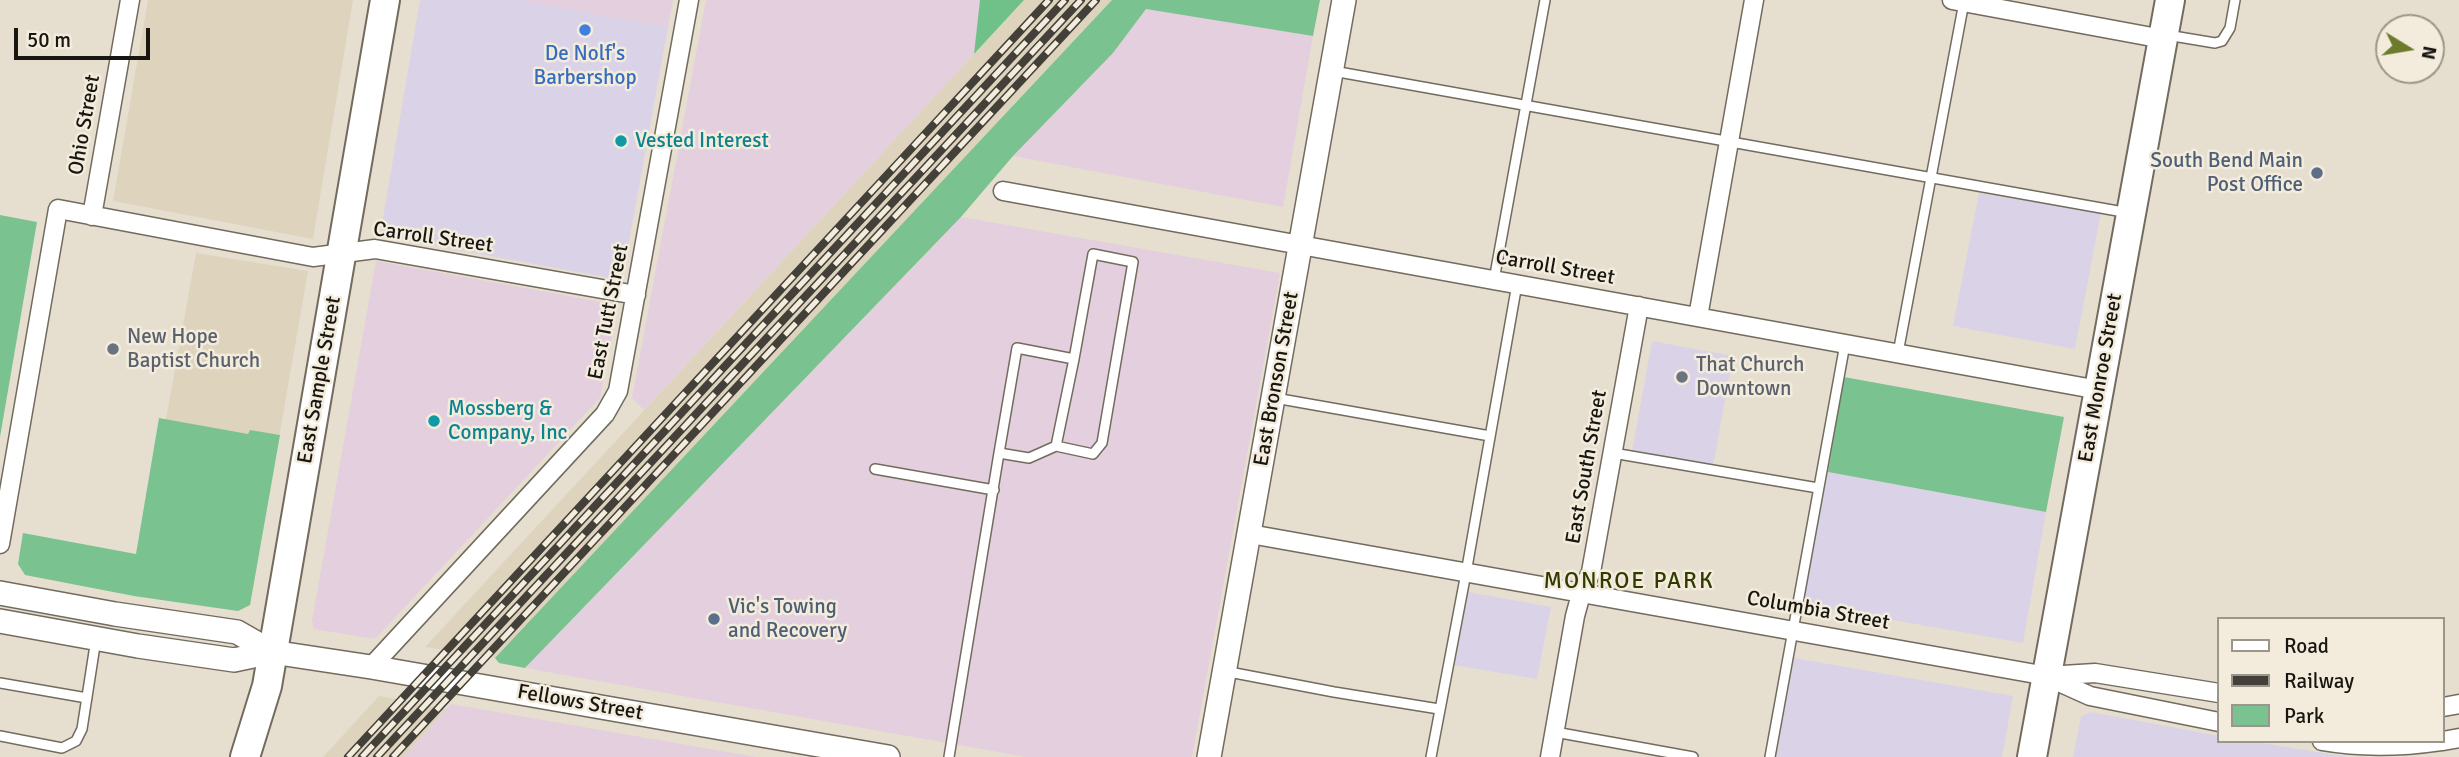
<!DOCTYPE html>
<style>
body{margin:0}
#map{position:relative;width:2459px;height:757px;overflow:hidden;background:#e6dfd0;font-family:Signika,sans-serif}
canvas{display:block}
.legend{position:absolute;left:2217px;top:617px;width:228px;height:126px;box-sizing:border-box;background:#f3ecdd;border:2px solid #9b968b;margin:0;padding:9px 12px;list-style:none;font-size:21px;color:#181611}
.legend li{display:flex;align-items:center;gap:14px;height:35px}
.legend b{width:35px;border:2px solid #9b968b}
.north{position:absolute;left:2375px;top:14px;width:70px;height:70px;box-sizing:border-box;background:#f3ecdd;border:2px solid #9b968b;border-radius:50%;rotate:101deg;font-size:19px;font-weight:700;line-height:28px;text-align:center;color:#181611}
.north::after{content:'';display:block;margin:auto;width:24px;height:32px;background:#6c7c2b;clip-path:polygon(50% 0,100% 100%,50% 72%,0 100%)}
.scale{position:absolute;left:14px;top:28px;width:136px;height:32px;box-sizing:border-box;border:4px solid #181611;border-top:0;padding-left:9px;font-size:21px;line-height:24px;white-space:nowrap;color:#181611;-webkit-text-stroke:5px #f3ecdd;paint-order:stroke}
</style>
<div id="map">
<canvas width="2459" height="757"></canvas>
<ul class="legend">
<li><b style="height:9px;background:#fff"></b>Road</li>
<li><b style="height:9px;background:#434039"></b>Railway</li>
<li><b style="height:19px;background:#7ac390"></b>Park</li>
</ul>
<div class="north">N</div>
<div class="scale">50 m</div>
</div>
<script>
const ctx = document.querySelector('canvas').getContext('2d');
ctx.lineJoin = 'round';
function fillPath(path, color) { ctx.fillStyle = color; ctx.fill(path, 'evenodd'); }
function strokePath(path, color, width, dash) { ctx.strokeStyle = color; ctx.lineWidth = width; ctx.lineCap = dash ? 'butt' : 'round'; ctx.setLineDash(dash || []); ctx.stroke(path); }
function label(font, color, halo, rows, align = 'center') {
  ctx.font = font + ' Signika,sans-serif'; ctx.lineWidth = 5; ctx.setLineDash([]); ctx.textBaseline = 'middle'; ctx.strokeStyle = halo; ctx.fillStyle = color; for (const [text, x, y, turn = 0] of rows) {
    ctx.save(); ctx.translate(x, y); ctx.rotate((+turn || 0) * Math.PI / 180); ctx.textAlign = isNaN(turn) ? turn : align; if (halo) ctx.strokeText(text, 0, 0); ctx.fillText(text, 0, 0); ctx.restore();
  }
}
fillPath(new Path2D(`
 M420,0H518L668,27L622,280L380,236Z
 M1979,193L2101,212L2075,349L1953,326Z
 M1652,341L1733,356L1713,466L1632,452Z
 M1828,472L2046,512L2023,643L1802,604Z
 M1468,592L1551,607L1537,679L1453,665Z
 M1794,658L2013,696L2002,757H1776Z
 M2091,712L2219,736V741H2249L2349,757H2073L2081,716Z`), '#dad2e7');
fillPath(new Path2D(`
 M518,0H673L668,27Z
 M706,0H980L974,54L644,410L632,398Z
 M1146,8L1313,36L1283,207L1013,156L1113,53Z
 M961,217L1280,273L1192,757H1026L525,668Z
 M376,261L618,305L600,398L375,639L314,629L312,621Z
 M451,704L756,757H403Z`), '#e3cfdd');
fillPath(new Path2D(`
 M148,0H353L313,239L113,201Z
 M1024,0H1112L495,658L425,647Z
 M196,253L308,271L250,605L238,611L134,596Z
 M379,696L446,709L403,757H323Z`), '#ded4be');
fillPath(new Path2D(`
 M1112,0H1320L1313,36L1146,9L1113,53L1013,156L961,217L525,668L499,663L495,658Z
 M0,215L37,222L0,437Z
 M1844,377L2064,417L2046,512L1828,472Z
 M159,418L248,434L250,430L280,435L250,605L238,611L134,596L25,575L18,564L23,533L136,554Z`), '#7ac390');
fillPath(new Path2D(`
 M980,0H1024L974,54Z`), '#6fc089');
const service = new Path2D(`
 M2167,35L2215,43L2222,41L2230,28L2235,0
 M1333,71L2129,213
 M1494,280L1545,0
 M1898,353L1964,2
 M1275,398L1490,436
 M999,453L1017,348L1074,359
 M1613,453L1818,488
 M875,469L994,490
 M1224,671L1334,692L1439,709
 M0,683L87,698
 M1555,732L1693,757
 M0,736L62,748L76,741L82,729L96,639
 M949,757L999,453L1029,458L1056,446L1093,454L1102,443L1133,262L1093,254L1074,359L1056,446
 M1431,757L1466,573L1517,284
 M1770,757L1845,344`);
const minor = new Path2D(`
 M1952,0L2163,39
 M1003,191L2099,390
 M92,216L130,0
 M1698,317L1754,0
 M1250,534L2047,676L2095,673L2219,693
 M0,544L58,209L313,257L375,249L636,295
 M371,667L605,414L618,391L689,0
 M2050,678L2090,696L2219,722
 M2443,707L2459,704
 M2322,741C2362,748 2400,747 2441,741
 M2443,741L2459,738
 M1550,757L1575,616L1581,594L1591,572L1639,306`);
const tertiary = new Path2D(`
 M0,593L115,614L237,632L272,652
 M0,621L138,646L234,660L272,652L371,667L888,757
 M1209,757L1344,0`);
const primary = new Path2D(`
 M245,757L267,686L385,0
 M2032,757L2170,0`);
strokePath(service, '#726b5e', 12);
strokePath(minor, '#726b5e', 21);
strokePath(tertiary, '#726b5e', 26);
strokePath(primary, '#726b5e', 32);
strokePath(service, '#fff', 9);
strokePath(minor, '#fff', 18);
strokePath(tertiary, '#fff', 23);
strokePath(primary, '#fff', 28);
const rail = new Path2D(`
 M348,757L1049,0
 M362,757L1065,0
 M377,757L1081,0
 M393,757L1096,0`);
strokePath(rail, '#434039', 8);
strokePath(rail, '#f3ecdd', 5, [16]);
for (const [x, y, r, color] of [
 [585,30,7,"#3f7fe0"],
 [621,141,7,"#0f9aa8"],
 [2317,173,7,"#5c6f8a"],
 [113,349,7,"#6b7280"],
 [1682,377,7,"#6b7280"],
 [434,421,7,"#0f9aa8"],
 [714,619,7,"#5c6f8a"]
]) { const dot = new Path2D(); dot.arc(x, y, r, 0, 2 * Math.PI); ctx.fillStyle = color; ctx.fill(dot); strokePath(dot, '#f3ecdd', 2.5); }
label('21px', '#366cbe', '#f3ecdd', [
 ["De Nolf's",585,54],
 ["Barbershop",585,78]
]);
label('21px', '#181611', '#f3ecdd', [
 ["Ohio Street",85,125,-80],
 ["Carroll Street",433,238,8],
 ["Carroll Street",1555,268,10],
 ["East Tutt Street",609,312,-79],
 ["East Monroe Street",2101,378,-80],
 ["East Bronson Street",1277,379,-80],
 ["East Sample Street",320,380,-80],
 ["East South Street",1587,467,-80],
 ["Columbia Street",1818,611,10],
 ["Fellows Street",580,703,10]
]);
label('21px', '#0d838f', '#f3ecdd', [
 ["Vested Interest",635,141],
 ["Mossberg &",448,409],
 ["Company, Inc",448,433]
], 'left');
label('21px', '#4e5e75', '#f3ecdd', [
 ["South Bend Main",2303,161],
 ["Post Office",2303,185],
 ["Vic's Towing",728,607,"left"],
 ["and Recovery",728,631,"left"]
], 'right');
label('21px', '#5b616d', '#f3ecdd', [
 ["New Hope",127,337],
 ["Baptist Church",127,361],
 ["That Church",1696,365],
 ["Downtown",1696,389]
], 'left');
ctx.letterSpacing = '2px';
label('23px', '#313b00', '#f3ecdd', [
 ["MONROE PARK",1629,582]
]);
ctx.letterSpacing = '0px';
</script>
